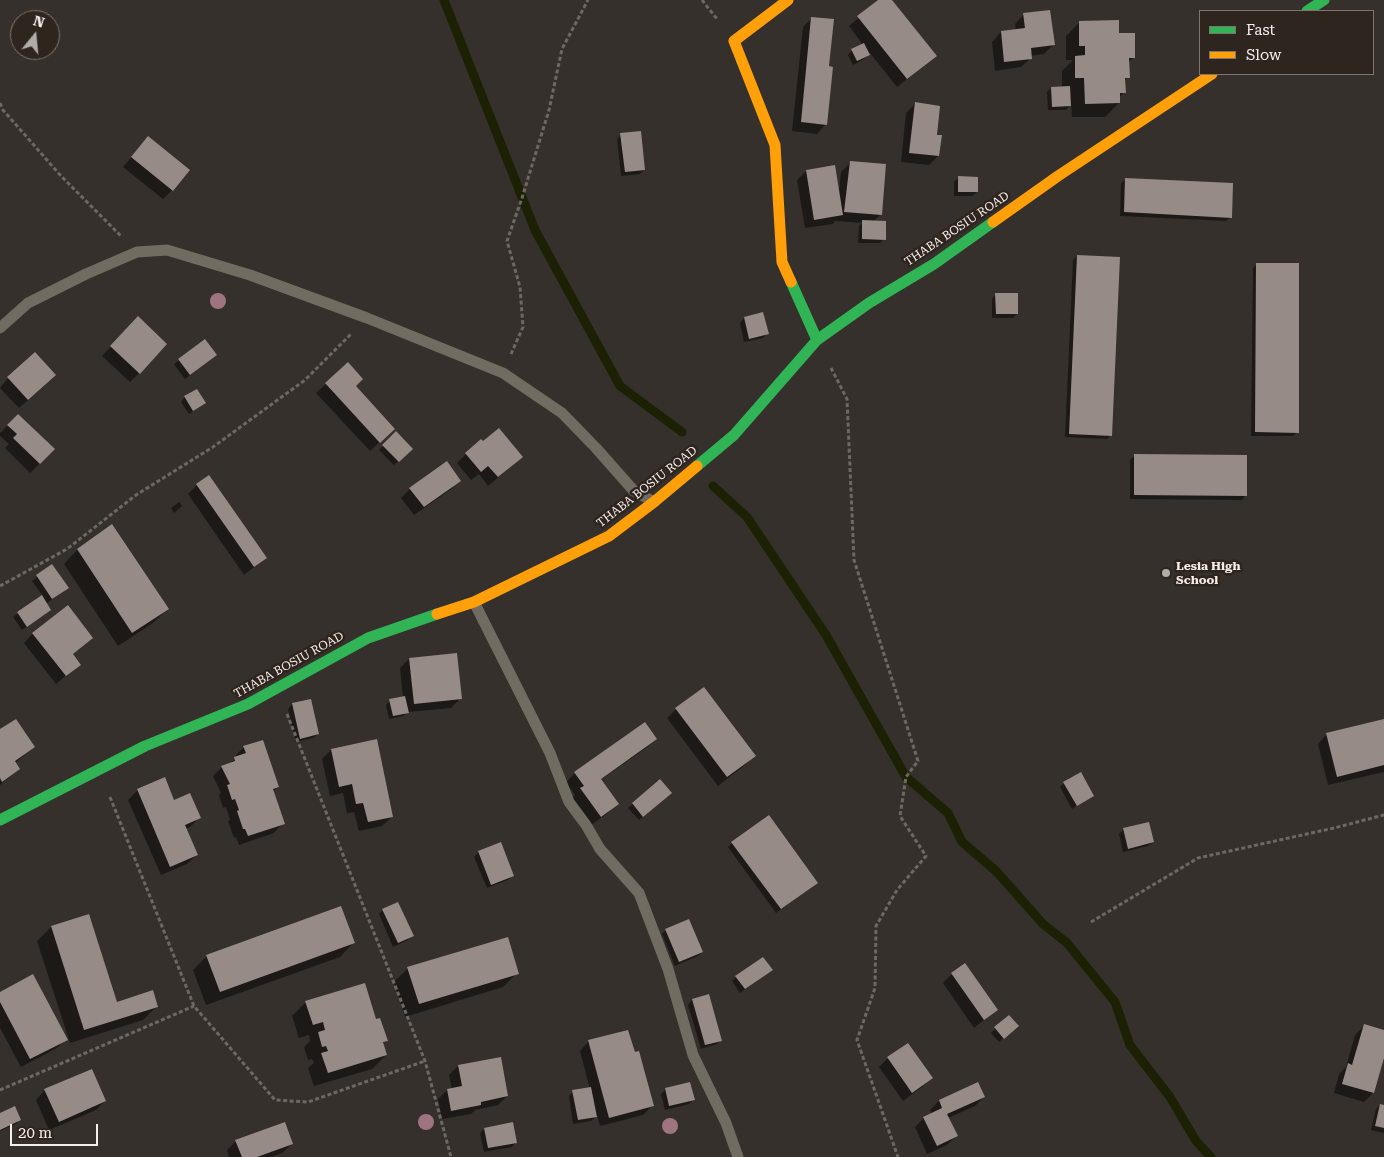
<!DOCTYPE html>
<style>
body{margin:0}
#map{position:relative;width:1384px;height:1157px;overflow:hidden;background:#35302c;font-family:"Roboto Serif",serif}
canvas{display:block}
.legend{position:absolute;left:1199px;top:10px;width:175px;height:65px;box-sizing:border-box;background:#2e251e;border:1px solid #7e756f;margin:0;padding:6px 9px;list-style:none;font-size:15px;color:#f5eee9}
.legend li{display:flex;align-items:center;gap:10px;height:25px}
.legend b{width:25px;border:1px solid #7e756f}
.north{position:absolute;left:10px;top:10px;width:50px;height:50px;box-sizing:border-box;background:#2e251e;border:1px solid #7e756f;border-radius:50%;rotate:17deg;font-size:14px;font-weight:700;line-height:20px;text-align:center;color:#f5eee9}
.north::after{content:'';display:block;margin:auto;width:18px;height:22px;background:#b2aca7;clip-path:polygon(50% 0,100% 100%,50% 72%,0 100%)}
.scale{position:absolute;left:10px;top:1124px;width:88px;height:22px;box-sizing:border-box;border:2px solid #f5eee9;border-top:0;padding-left:6px;font-size:15px;line-height:18px;white-space:nowrap;color:#f5eee9;-webkit-text-stroke:4px #2e251e;paint-order:stroke}
</style>
<div id="map">
<canvas width="1384" height="1157"></canvas>
<ul class="legend">
<li><b style="height:6px;background:#30b455"></b>Fast</li>
<li><b style="height:6px;background:#ff9f0a"></b>Slow</li>
</ul>
<div class="north">N</div>
<div class="scale">20 m</div>
</div>
<script>
const ctx = document.querySelector('canvas').getContext('2d');
ctx.lineJoin = 'round';
function fillPath(path, color) { ctx.fillStyle = color; ctx.fill(path, 'evenodd'); }
function strokePath(path, color, width, dash) { ctx.strokeStyle = color; ctx.lineWidth = width; ctx.lineCap = dash ? 'butt' : 'round'; ctx.setLineDash(dash || []); ctx.stroke(path); }
function label(font, color, halo, rows, align = 'center') {
  ctx.font = font + ' "Roboto Serif",serif'; ctx.lineWidth = 5; ctx.setLineDash([]); ctx.textBaseline = 'middle'; ctx.strokeStyle = halo; ctx.fillStyle = color; for (const [text, x, y, turn = 0] of rows) {
    ctx.save(); ctx.translate(x, y); ctx.rotate((+turn || 0) * Math.PI / 180); ctx.textAlign = isNaN(turn) ? turn : align; if (halo) ctx.strokeText(text, 0, 0); ctx.fillText(text, 0, 0); ctx.restore();
  }
}
fillPath(new Path2D(`
 M880,0H891L935,56L897,87L866,48L868,55L864,59L853,65L848,55L852,50L863,45L849,26Z
 M1024,14L1054,44L1044,54L1030,56L1031,58L1021,67L995,71L992,42L1001,32L1016,31L1015,24Z
 M812,18L828,67L826,124L817,134L792,131L803,27Z
 M1080,22L1118,35L1134,57L1128,63V77L1124,81V92L1119,98V103L1105,117H1072L1071,104L1066,110H1048L1047,92L1051,88H1062V71L1073,60H1066V36Z
 M915,104L936,136L938,156L929,165L901,162L906,113Z
 M621,135L644,170L640,174L621,176L617,139Z
 M148,138L172,190L163,199L123,167Z
 M850,163L881,214L873,222L884,239L880,243H858L859,226L862,223L835,221L833,224L805,228L797,180L806,171L839,192L841,172Z
 M959,177L977,192L972,196H954V182Z
 M1126,179L1231,217L1226,221L1120,216L1121,183Z
 M1077,256L1111,435L1107,439L1065,437L1073,260Z
 M1257,264L1297,432L1293,436H1251L1253,268Z
 M996,294L1017,314L1013,318H992V299Z
 M762,314L767,333L763,338L744,342L740,323L744,318Z
 M129,327L139,373L130,382L102,356Z
 M205,341L211,359L185,379L174,364Z
 M348,364L354,386L384,438L370,451L316,393Z
 M8,378L45,385L19,408L0,388Z
 M185,397L204,403L189,414L181,402Z
 M18,415L54,449L30,473L5,448L9,444L0,436V433Z
 M396,433L412,449L394,465L379,450Z
 M466,454L512,466L488,486L479,474L471,480L457,463Z
 M1134,456L1246,495L1242,500L1130,499V460Z
 M459,481L450,490L414,515L401,498L410,489Z
 M197,485L266,558L244,575L188,494Z
 M179,502L182,506L174,513L171,508Z
 M112,526L167,609L153,623L118,646L64,564L77,550Z
 M51,566L67,588L46,604L45,614L22,630L13,617L43,596L32,581Z
 M33,633L92,638L72,655L79,664L56,684L24,643Z
 M409,659L460,699L451,708L408,712L403,716L389,719L386,705L390,701L403,697L400,668Z
 M292,704L318,734L313,738L296,742L288,709Z
 M676,709L754,756L745,765L718,786L667,718Z
 M1384,720V772L1328,785L1318,744L1327,734Z
 M0,731L34,747L15,763L19,769L0,785Z
 M655,739L646,748L600,780L617,804L608,813L591,825L572,798L575,795L566,782L575,773Z
 M244,747L278,787L272,792L283,823L274,833L239,845L236,837L234,838L228,821L230,820L226,807L223,808L219,795L221,793L213,776L222,767L228,765L236,758L235,756Z
 M331,750L392,817L382,826L359,831L354,812L347,813L343,793L330,796L322,759Z
 M660,780L666,797L639,820L628,808Z
 M1064,783L1092,795L1072,809L1060,787Z
 M138,790L174,801L199,818L190,827L185,829L197,855L187,864L161,875L128,800Z
 M1148,823L1153,842L1148,846L1123,852L1119,834L1123,830Z
 M732,843L812,887L776,913L728,847Z
 M479,852L512,876L508,880L487,888L474,857Z
 M383,910L412,935L408,940L393,947L379,914Z
 M88,916L116,1003L157,1006L143,1020L70,1043L37,941L51,927Z
 M666,930L702,952L698,956L675,966L662,934Z
 M353,943L340,957L206,1005L193,970L207,956Z
 M408,968L517,973L503,987L405,1017L394,982Z
 M771,970L740,993L732,981L736,977Z
 M952,974L996,1010L974,1028L943,983Z
 M0,993L66,1039L57,1048L21,1067L0,1028Z
 M708,996L721,1040L717,1044L701,1049L688,1005L692,1000Z
 M306,1002L375,1021L386,1041L382,1044L386,1055L372,1069L314,1086L308,1068L314,1063L312,1059L308,1060L304,1047L310,1041L309,1035L299,1038L292,1016Z
 M1009,1016L1013,1030L999,1042L991,1033Z
 M1364,1026L1384,1031V1054L1373,1093L1364,1102L1334,1093L1339,1074L1346,1067L1355,1035Z
 M589,1041L652,1106L643,1115L600,1126L597,1115L591,1121L573,1124L569,1096L573,1092L590,1089L580,1051Z
 M888,1058L931,1078L922,1087L903,1101L879,1067Z
 M458,1066L507,1096L498,1105L475,1110L471,1114L442,1119L438,1099L447,1090L452,1089L449,1075Z
 M666,1089L693,1100L689,1104L665,1110L661,1094Z
 M45,1090L105,1101L96,1110L49,1130L36,1100Z
 M984,1097L975,1106L948,1118L956,1136L947,1145L927,1154L915,1127L924,1118L932,1114L930,1110L939,1101Z
 M1380,1105L1384,1106V1133L1371,1130L1376,1109Z
 M0,1114L20,1119L16,1124L0,1131Z
 M484,1129L516,1142L512,1147L484,1152L480,1133Z
 M236,1141L292,1144L282,1153L271,1157H229L227,1150Z`), '#0007');
strokePath(new Path2D(`
 M444,0L535,230L620,386L682,432
 M713,486L747,517L826,635L906,777L948,813L962,842L996,871L1043,924L1067,943L1115,1002L1130,1045L1170,1097L1196,1141L1211,1157`), '#1c2104', 9);
fillPath(new Path2D(`
 M878,0H892L937,56L907,79L857,16Z
 M1050,10L1055,45L1031,48L1032,59L1004,62L1001,31L1025,28L1023,13Z
 M811,17L834,19L829,66L833,67L827,125L801,122Z
 M1119,20V33H1135V58H1129L1130,78H1125L1126,93H1120V103L1085,104L1084,78H1075V56L1085,55V46H1079V21Z
 M864,43L870,55L857,61L851,49Z
 M1070,86L1071,106L1052,107L1051,87Z
 M915,102L940,106L937,135H942L939,156L909,153Z
 M641,131L645,170L625,172L620,133Z
 M148,136L190,170L173,191L131,157Z
 M850,161L886,164L882,215L844,212Z
 M835,165L843,215L814,220L806,170Z
 M958,176L978,177V192H958Z
 M1125,178L1233,183L1232,218L1124,212Z
 M862,220L886,221V240L862,239Z
 M1077,255L1120,257L1112,436L1069,434Z
 M1256,263H1299V433L1255,432Z
 M995,293H1018V314H996Z
 M763,312L769,334L749,339L744,317Z
 M138,316L167,344L140,374L110,346Z
 M205,339L217,355L190,375L178,359Z
 M35,352L56,375L28,400L7,377Z
 M348,362L363,379L356,386L395,429L380,443L325,383Z
 M197,389L206,403L193,411L184,396Z
 M18,414L55,449L40,464L13,438L17,434L7,425Z
 M499,428L523,457L498,477L488,466L481,472L465,453L481,439L483,441Z
 M396,431L413,449L399,462L382,445Z
 M1134,454L1247,455V496L1134,495Z
 M447,461L461,481L424,507L409,488Z
 M209,475L267,558L254,567L196,484Z
 M112,524L169,609L132,633L77,549Z
 M52,564L69,588L52,599L36,575Z
 M42,595L51,610L27,627L17,612Z
 M68,605L93,638L73,654L81,665L66,676L32,633Z
 M457,653L462,699L414,704L409,658Z
 M704,687L756,756L727,777L675,708Z
 M405,696L409,713L393,716L389,699Z
 M311,699L319,734L300,739L292,703Z
 M16,719L35,747L15,761L20,769L2,782L0,778V729Z
 M1384,719V765L1337,777L1326,733Z
 M645,722L657,739L601,779L619,804L601,817L580,788L584,786L574,772Z
 M377,739L393,817L368,822L363,803L356,804L352,784L339,787L331,749Z
 M263,740L279,787L273,789L285,824L248,836L245,829H243L237,811L239,810L235,799L232,800L227,785L230,784L221,766L235,761L234,757L246,753L243,746Z
 M1081,772L1094,796L1077,806L1063,782Z
 M165,777L174,800L190,793L201,818L185,825L198,855L170,867L137,789Z
 M660,779L672,793L643,817L632,803Z
 M769,815L818,883L781,909L731,842Z
 M1149,822L1154,842L1128,849L1123,828Z
 M501,842L514,876L491,885L478,851Z
 M398,902L414,936L398,943L382,909Z
 M341,906L355,943L220,992L206,955Z
 M89,914L117,1002L153,990L158,1007L84,1030L51,926Z
 M689,919L703,952L679,962L665,929Z
 M508,937L519,974L419,1004L407,967Z
 M763,957L773,970L745,989L735,976Z
 M965,963L998,1010L984,1020L951,973Z
 M33,974L68,1040L30,1059L0,1002V992Z
 M365,983L376,1019L380,1018L388,1041L383,1042L387,1055L328,1073L321,1053L328,1051L326,1046L322,1047L318,1032L325,1030L323,1022L313,1025L305,1001Z
 M709,994L722,1041L705,1045L692,999Z
 M1009,1015L1019,1026L1004,1039L994,1027Z
 M1364,1024L1384,1030V1058L1374,1093L1342,1084L1348,1063L1352,1065Z
 M628,1030L635,1052L639,1051L654,1106L609,1118L588,1040Z
 M908,1043L933,1078L912,1093L887,1057Z
 M501,1057L508,1096L481,1102V1105L451,1111L447,1089L462,1086L458,1065Z
 M92,1069L106,1101L59,1122L44,1089Z
 M690,1082L695,1100L669,1106L665,1088Z
 M978,1082L985,1097L947,1114L958,1136L937,1146L923,1117L942,1108L939,1100Z
 M591,1087L597,1117L578,1120L572,1090Z
 M1380,1104L1384,1105V1128L1375,1126Z
 M15,1106L21,1120L0,1130V1113Z
 M285,1122L293,1144L257,1157H242L235,1140Z
 M513,1122L517,1143L488,1148L484,1128Z`), '#978b88');
strokePath(new Path2D(`
 M702,0L717,19
 M0,103L3,110L61,176L121,236
 M511,354L523,327L520,287L507,241L522,198L549,110L562,49L588,0
 M831,368L847,399L854,560L918,761L906,777L900,816L926,856L897,890L876,926L875,988L857,1040L898,1157
 M0,586L67,549L136,495L213,447L305,380L351,334
 M287,714L425,1061L451,1157
 M110,797L194,1006L275,1100L308,1102L425,1061
 M1091,922L1198,858L1334,828L1384,815
 M0,1090L194,1006`), '#6d6962', 3, [4, 2.5]);
strokePath(new Path2D(`
 M0,328L28,303L86,274L137,252L167,250L250,275L367,318L503,373L562,413L596,448L634,491L654,502
 M474,602L550,753L569,802L586,825L600,849L639,893L668,969L693,1055L726,1123L738,1157`), '#706c61', 11);
strokePath(new Path2D(`
 M1307,11L1324,0
 M791,282L817,340
 M697,466L734,435L817,340L869,303L934,264L993,222
 M0,820L145,746L248,704L368,638L437,614`), '#30b455', 11);
strokePath(new Path2D(`
 M788,0L734,41L775,145L782,262L791,282
 M993,222L1058,176L1212,74
 M437,614L474,602L609,536L654,502L697,466`), '#ff9f0a', 11);
ctx.fillStyle = '#9e757e';
for (const [x, y] of [
 [218,301],
 [426,1122],
 [670,1126]
]) { ctx.beginPath(); ctx.arc(x, y, 8, 0, 2 * Math.PI); ctx.fill(); }
for (const [x, y, r, color] of [
 [1166,573,5,"#b2aca7"]
]) { const dot = new Path2D(); dot.arc(x, y, r, 0, 2 * Math.PI); ctx.fillStyle = color; ctx.fill(dot); strokePath(dot, '#2e251e', 2); }
label('12px', '#f5eee9', '#2e251e', [
 ["THABA BOSIU ROAD",957,229,-34],
 ["THABA BOSIU ROAD",647,487,-38],
 ["THABA BOSIU ROAD",289,665,-29]
]);
label('bold 12px', '#f5eee9', '#2e251e', [
 ["Lesia High",1176,566],
 ["School",1176,580]
], 'left');
</script>
